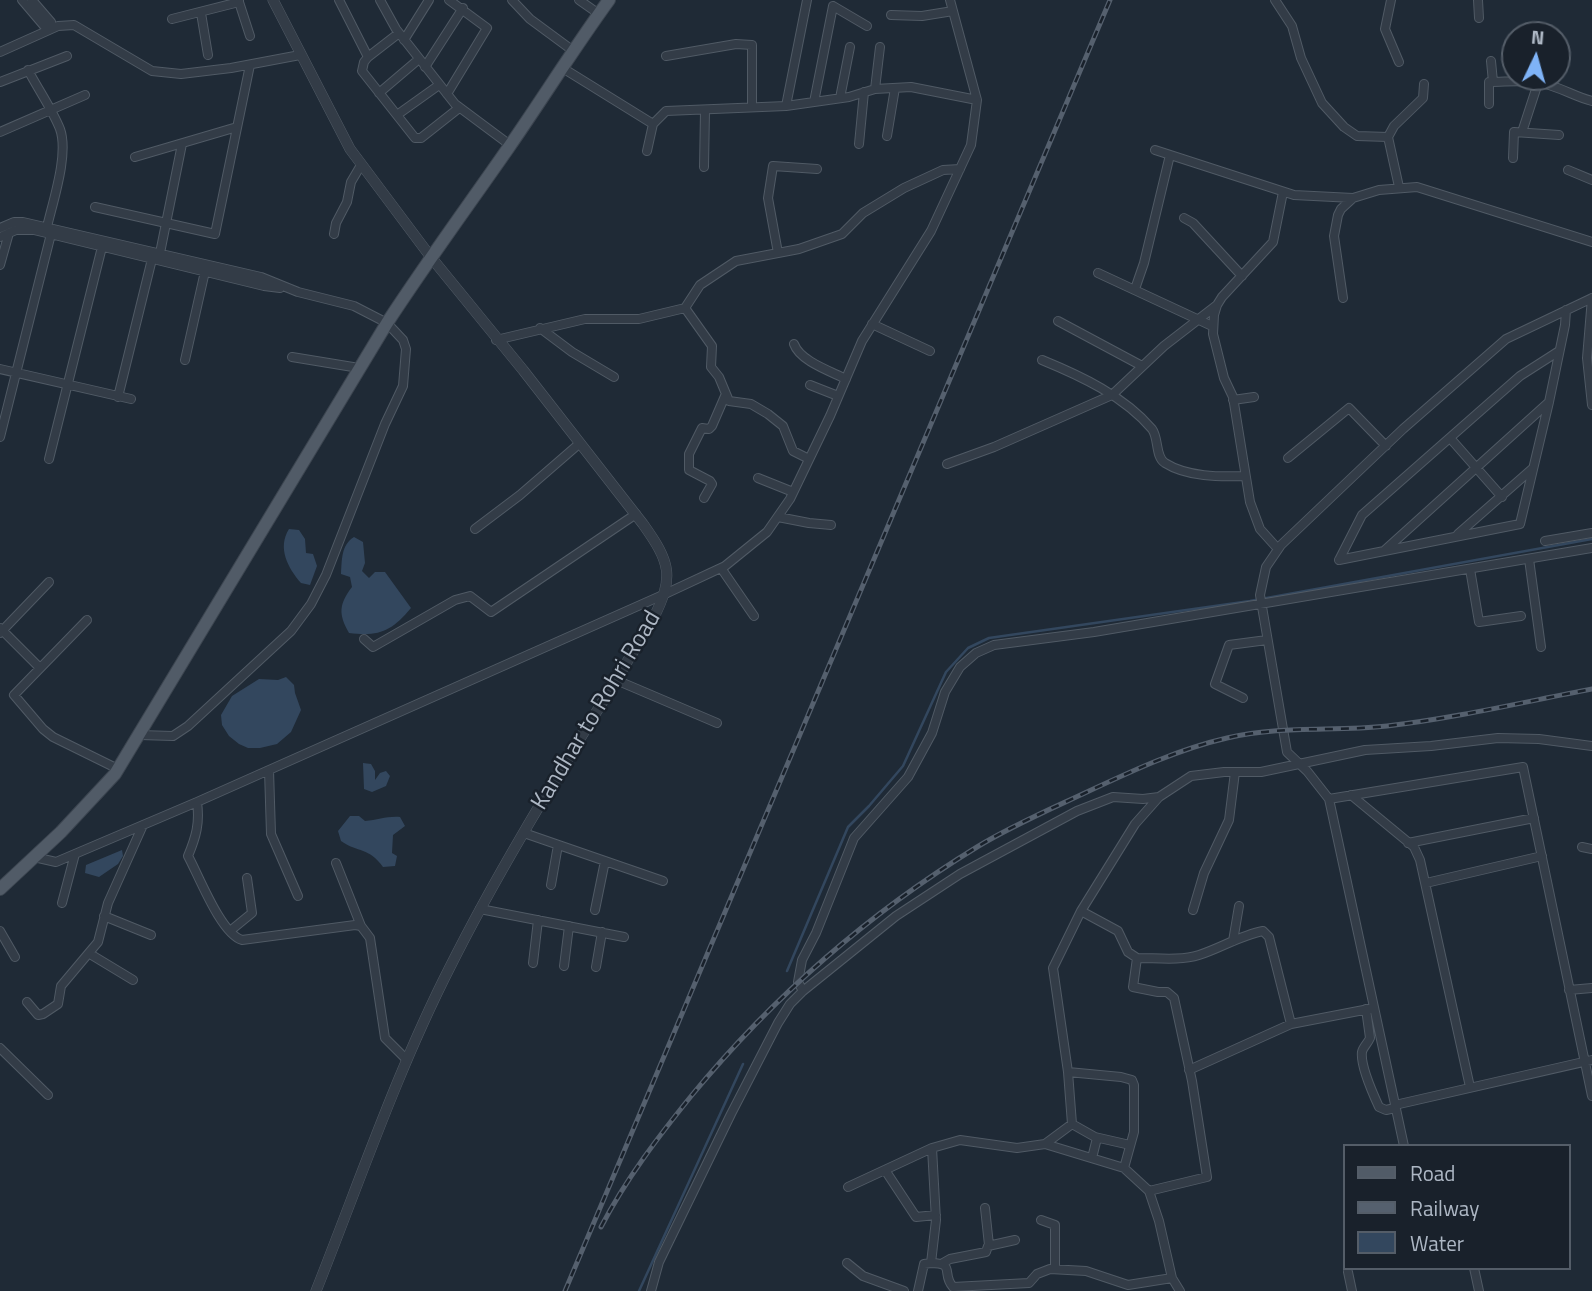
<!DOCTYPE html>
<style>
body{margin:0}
#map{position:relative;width:1592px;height:1291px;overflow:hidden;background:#1f2a36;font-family:"Titillium Web",sans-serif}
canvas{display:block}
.legend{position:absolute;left:1343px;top:1144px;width:228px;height:126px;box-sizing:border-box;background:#19212b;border:2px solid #545d68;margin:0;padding:9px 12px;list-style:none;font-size:21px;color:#adb7c4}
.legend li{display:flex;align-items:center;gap:14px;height:35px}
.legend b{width:35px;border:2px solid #545d68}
.north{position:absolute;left:1501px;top:21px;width:70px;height:70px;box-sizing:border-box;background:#19212b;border:2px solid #545d68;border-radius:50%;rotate:5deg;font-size:19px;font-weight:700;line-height:28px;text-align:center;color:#adb7c4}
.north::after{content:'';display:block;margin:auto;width:24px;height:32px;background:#7fb3f7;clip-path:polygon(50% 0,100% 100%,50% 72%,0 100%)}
</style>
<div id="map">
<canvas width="1592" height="1291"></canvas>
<ul class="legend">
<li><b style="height:9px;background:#515b67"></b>Road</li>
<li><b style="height:9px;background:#55606e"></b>Railway</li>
<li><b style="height:19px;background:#33475e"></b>Water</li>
</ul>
<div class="north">N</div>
</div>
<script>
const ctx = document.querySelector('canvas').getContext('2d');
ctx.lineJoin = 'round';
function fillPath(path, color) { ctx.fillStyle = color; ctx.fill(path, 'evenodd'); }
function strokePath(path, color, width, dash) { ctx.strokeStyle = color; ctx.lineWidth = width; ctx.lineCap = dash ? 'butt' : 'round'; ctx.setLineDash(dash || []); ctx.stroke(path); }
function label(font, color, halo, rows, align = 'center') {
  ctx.font = font + ' "Titillium Web",sans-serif'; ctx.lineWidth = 5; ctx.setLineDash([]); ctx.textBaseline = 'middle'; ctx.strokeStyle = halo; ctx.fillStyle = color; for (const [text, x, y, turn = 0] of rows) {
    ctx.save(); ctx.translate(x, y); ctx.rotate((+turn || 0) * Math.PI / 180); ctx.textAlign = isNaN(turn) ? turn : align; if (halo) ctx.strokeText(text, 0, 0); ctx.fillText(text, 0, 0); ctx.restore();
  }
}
fillPath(new Path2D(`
 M289,529L299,530L305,539L306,553L313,554L317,566L310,585L301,583C288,568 277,548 289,529Z
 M354,537L363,542L365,563L362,571L369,578L375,572H385L411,608C392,631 379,637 349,633C338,614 339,604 352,587L350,577L341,574C342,560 341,545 354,537Z
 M286,677L294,685L295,693L301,710L291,732L277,744L260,748H248L239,744L229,736L222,725L221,715L232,696L259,679L278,680Z
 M363,763L371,764L375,771V780L380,773L386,771L390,776L386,786L372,792L364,789Z
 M350,816H359L365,821C378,820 387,816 400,817L405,826L393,835L392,853L397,856L395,866L383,867C369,847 358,853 341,841L338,831Z
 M122,850L123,856L118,864L99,877L85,873L86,865Z`), '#33475e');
strokePath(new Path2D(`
 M787,971L848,827L869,806L903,766L946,672L968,648L989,638L1250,601L1592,539
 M639,1291L743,1064`), '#33475e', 2.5);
const minor = new Path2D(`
 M22,0L45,27L51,22L32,0
 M339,0L368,57
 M380,0L396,29L455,104L510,145
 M512,0L530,19L572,50
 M579,0L599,14
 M1275,0L1292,26L1301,58L1322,103L1344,127L1357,136L1388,137
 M1391,0L1385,29L1399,62
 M1478,0L1479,18
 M239,2L250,36
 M201,13L208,55
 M891,15L922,16L953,11
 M172,19L239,2V0
 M399,33L368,57L364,62L362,71L415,138H421L459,108
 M404,40L429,0
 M0,52L58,26L74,25L152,71L181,74L231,68L300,55
 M666,56L736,44L752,45V107
 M1514,59H1515
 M1491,61L1493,82
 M425,67L463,8
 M561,67L653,124
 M28,70C38,89 52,109 60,129C69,154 53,201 47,227
 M0,82L67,56
 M875,89L880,47
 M379,93L419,59
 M447,94L487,28L449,0
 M840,98L850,47
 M814,102L833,6L867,26
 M1489,104V82C1508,82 1527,79 1545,84C1562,88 1576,97 1592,101
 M786,106L807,0
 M397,115L439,85
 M0,132L85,95
 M1522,132L1539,80
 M887,136L895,88
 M859,144L864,92
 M1155,150L1294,195L1353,198
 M647,151L653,124L666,111L786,106L849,97L875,89L911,87L977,100
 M135,157L237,127
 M1513,158L1514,132L1559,135
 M704,167L705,111
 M1568,170L1592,180
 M1399,187L1388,137L1394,126L1423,98L1424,84
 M95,207L215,234L250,65
 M1184,218L1193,223L1242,276
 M0,228L14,222H23L261,277L298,292L354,306L387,323L403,340L406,349L403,386L385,424L326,575L311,604L291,631L188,726L173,736L140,735
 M334,234L336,223L347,202L351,182L361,165
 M0,237L16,230H34L264,286L280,288
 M160,253L182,144
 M778,253L768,198L773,166L817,169
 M0,265L9,233
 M1098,273L1212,326
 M1135,289L1144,263L1170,155
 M1343,298L1334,236L1338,215L1341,209L1353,198L1379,190L1417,187L1592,242
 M1592,298L1587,358L1592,405
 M685,308L712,346L711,367L719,377L729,401L751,404L768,414L783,426L793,451L809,459
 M1058,321L1142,366
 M872,324L930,351
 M540,328L572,352L614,377
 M496,340L585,319H639L685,308L700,285L736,261L799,249L842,234L863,213L904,188L943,170L960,169
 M794,344C800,361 830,371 846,379
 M292,357L359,368
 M185,360L206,267
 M1042,360C1081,376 1124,396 1152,429C1159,438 1155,457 1165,463C1187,477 1220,477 1245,476
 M0,369L131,399
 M810,385L838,396
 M118,397L153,255
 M1233,400L1254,397
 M0,437L51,234
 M1450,438L1502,497
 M1288,458L1349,408L1386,446
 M49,459L103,243
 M947,464L994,447L1112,395L1164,346L1217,305
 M758,478L793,492
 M704,498L712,484L710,481L689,470V454L702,428L709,429L712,426L725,396
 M778,517L809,523L831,525
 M475,529L520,495L580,443
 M1458,534L1532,469
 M1545,541L1592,533
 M1278,549L1260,529L1250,502L1233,397L1224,378L1213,334L1214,315L1217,305L1222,297L1273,242L1283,192
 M1385,550L1549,402
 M1529,559L1541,647
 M1339,560L1520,524L1549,402L1565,325L1566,310
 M1339,560L1362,515L1520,376L1559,351
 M721,568L754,616
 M1470,569L1479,622L1521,616
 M87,620L14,695L43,729L53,737L118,769
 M0,628L39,667
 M0,633L49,582
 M364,639L373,647L455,600L470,596L491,612L636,514
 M616,680L717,723
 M1243,698L1215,684L1229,645L1267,640
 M269,770L271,834L298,896
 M1351,795L1414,847L1420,860L1470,1087
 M1329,799L1523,767L1592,1096
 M197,802C200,823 196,837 188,856C199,876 221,934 242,940L355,925L361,926L370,938L385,1038L407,1060
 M524,833L663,881
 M1408,843L1534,818
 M1582,847L1592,849
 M34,857L56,862L197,802L665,594L725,566L767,532L790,499L830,416L862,341L931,231L971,145L977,100L950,0
 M336,863L361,926
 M1426,883L1542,856
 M551,885L558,845
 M62,903L75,854
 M480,909L624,937
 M595,910L605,861
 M1193,910L1204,873L1229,820L1235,772
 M1081,911L1118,931L1128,952L1137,958L1133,987L1158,992H1167L1174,998L1192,1081L1207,1177L1149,1191
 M104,916L151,935
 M0,931L15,957
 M230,931L252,913L247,878
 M1233,941L1239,906
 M90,954L133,980
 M1137,958C1157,958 1180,961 1199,955C1221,948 1241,935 1263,931L1269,937L1272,949L1291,1024
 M533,963L538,920
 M564,966L569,926
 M596,967L602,932
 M1569,990L1592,988
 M803,991L896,916L960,874L1077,811L1113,797L1143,799L1159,797
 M27,1002L38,1015L43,1014L58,1004L61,986L98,942L108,903L143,825
 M1366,1009L1370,1038C1368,1043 1363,1047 1362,1052C1360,1066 1373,1094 1379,1107L1386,1110L1395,1108
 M0,1048L48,1095
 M1189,1070L1291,1024L1374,1008
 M1068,1072L1121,1077L1132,1080L1134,1085V1132L1124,1168
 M1395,1105L1592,1060
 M1072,1124L1095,1137L1130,1145
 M1045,1144L1124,1168L1149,1191L1159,1221L1172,1278L1180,1291
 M1404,1146L1329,799L1307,771L1287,752L1283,729L1260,595L1266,567L1281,545L1403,429L1506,339L1592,298
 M1092,1158L1097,1138
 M885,1170L916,1217L936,1215
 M848,1187L932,1148L960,1140L1017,1148L1045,1144L1072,1124L1068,1072L1053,968L1081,911L1135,824L1159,797L1191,776L1224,772H1261L1365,750L1431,746L1498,738L1539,739L1592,746
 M985,1208L989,1245
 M1041,1220L1055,1225V1269
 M847,1263L863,1276L904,1291
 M931,1263C956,1263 941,1274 953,1287L1029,1283L1037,1274L1050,1269L1086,1271L1128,1285L1172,1278
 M943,1263L950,1259L986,1252L988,1246L1015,1240
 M1474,1268L1479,1291
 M1348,1272L1352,1291
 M651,1291L659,1262L731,1114L778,1023L790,1004L803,991L798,982L802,960L816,933L854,838L908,777L932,733L945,692L960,667L976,653L994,645L1094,632L1592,548
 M918,1291L924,1264L931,1263L936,1220L932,1148`);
const tertiary = new Path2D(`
 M273,0L350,149L430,256L523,370L643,524C670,562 675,576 653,619C584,734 510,847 450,967C397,1071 359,1183 316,1291`);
const primary = new Path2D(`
 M0,889L61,832L115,774L387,323C426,263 468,206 509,147C543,98 574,48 609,0`);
strokePath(minor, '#505a65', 10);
strokePath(tertiary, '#505a65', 11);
strokePath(primary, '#3c4550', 14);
strokePath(minor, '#333c47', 8);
strokePath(tertiary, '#333c47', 10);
strokePath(primary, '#515b67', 12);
const rail = new Path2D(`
 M601,1227C626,1179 658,1137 692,1095C773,997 869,913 977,847C1013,825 1051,809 1089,791C1134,770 1179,749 1227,738C1283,725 1333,732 1387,726C1456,718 1524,702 1592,689
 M565,1291L1110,0`);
strokePath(rail, '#55606e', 5);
strokePath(rail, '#19212b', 2.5, [8]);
label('24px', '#adb7c4', '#19212b', [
 ["Kandhar to Rohri Road",597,711,-59]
]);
</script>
